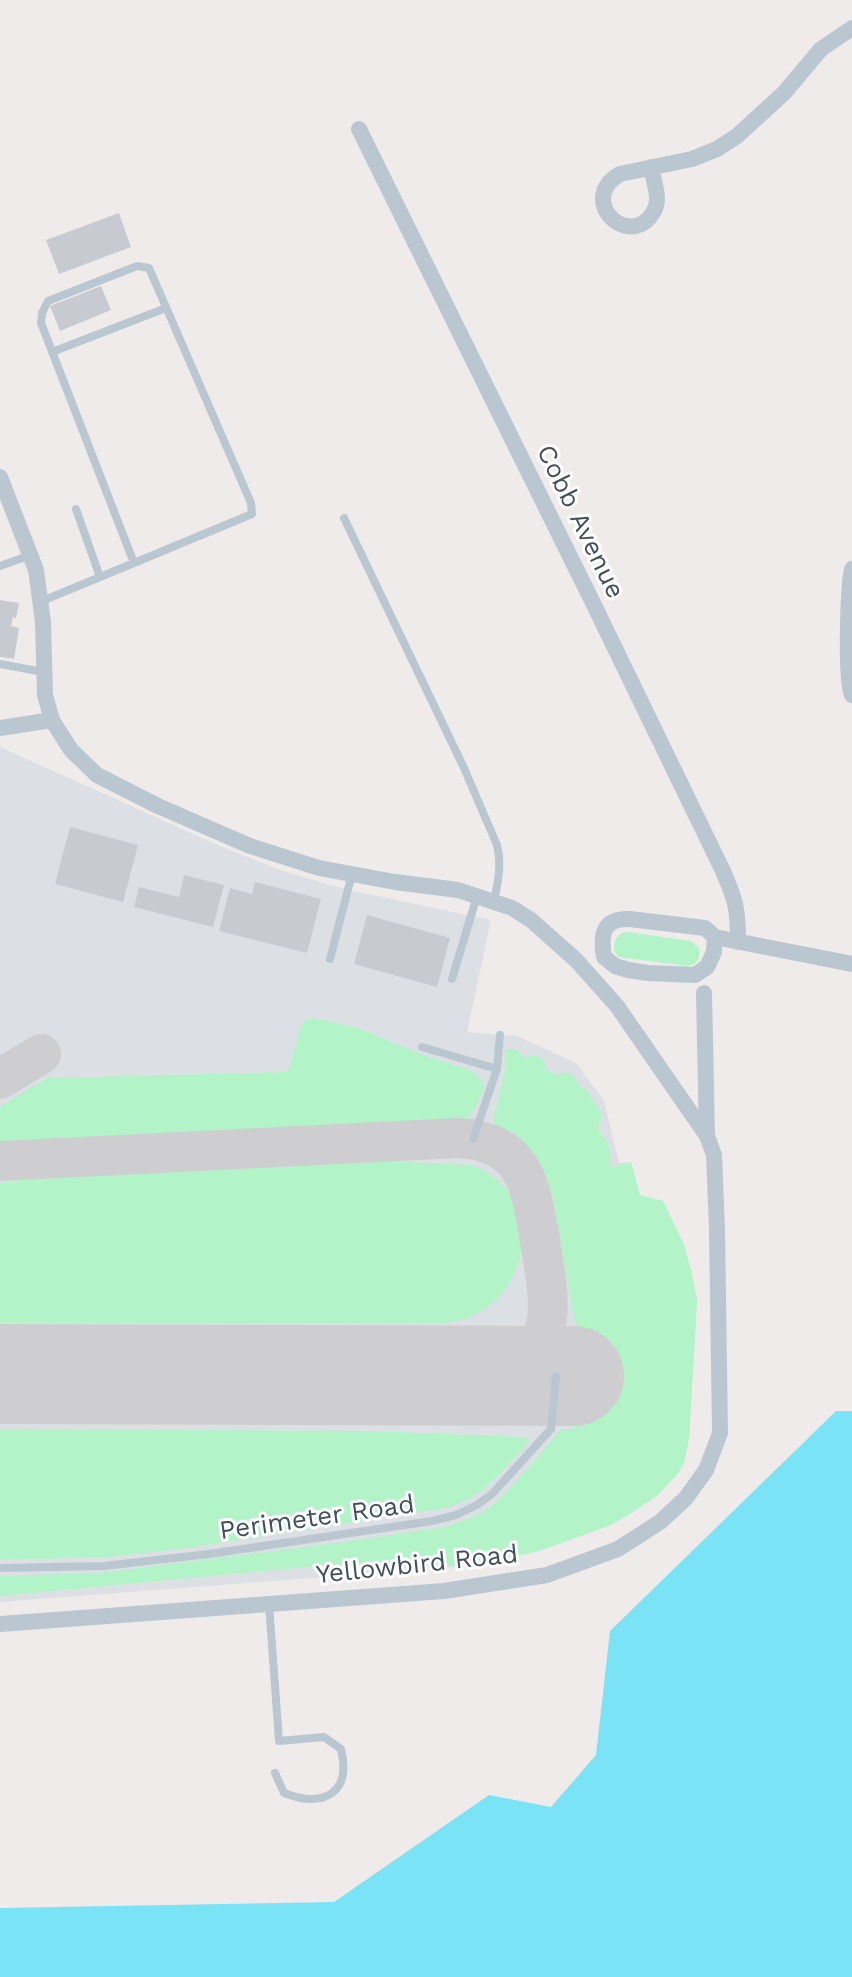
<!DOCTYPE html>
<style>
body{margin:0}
canvas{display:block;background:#efebeb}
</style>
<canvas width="852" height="1977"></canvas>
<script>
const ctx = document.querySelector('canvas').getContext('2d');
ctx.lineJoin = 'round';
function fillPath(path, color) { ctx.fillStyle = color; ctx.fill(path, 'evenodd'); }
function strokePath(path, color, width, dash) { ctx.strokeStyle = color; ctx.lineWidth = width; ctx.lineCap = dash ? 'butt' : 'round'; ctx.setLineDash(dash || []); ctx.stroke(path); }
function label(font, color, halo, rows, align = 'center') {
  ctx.font = font + ' "Work Sans",sans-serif'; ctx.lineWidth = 6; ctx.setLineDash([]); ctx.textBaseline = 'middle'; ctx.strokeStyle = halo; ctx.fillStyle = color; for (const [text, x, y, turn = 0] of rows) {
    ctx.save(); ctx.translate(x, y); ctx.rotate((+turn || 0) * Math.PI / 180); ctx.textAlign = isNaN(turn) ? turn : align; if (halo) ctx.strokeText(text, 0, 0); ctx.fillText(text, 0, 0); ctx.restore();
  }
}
fillPath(new Path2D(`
 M0,747L222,847L283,871L345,889L491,920L467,1032L517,1036L576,1063L604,1101L619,1163L631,1162L640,1195L663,1201L684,1245L691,1270L697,1300L689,1439L684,1463L679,1472L658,1495L633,1512L611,1525L539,1551L468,1566L0,1602Z`), '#dce0e4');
fillPath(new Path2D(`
 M627,932L691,941L699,948C700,957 698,965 688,966L618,957L614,950C614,940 617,933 627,932Z
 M312,1018L355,1027L420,1054L469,1070L479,1076L484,1086L482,1093L474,1110L465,1121L0,1144V1106L47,1078L288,1072L301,1026L305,1020Z
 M506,1049L517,1050L524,1058L534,1055L543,1060L547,1070L556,1075L566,1072L574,1076L579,1086L588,1091C591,1101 598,1105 602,1115C593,1136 604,1132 609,1146C612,1153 609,1159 610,1167L631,1162L640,1195L663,1201L684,1245L691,1270L697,1300L689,1439L684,1463L679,1472L658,1495L633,1512L611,1525L539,1551L468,1566L349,1563L0,1596V1576L99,1573L344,1542L445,1527L475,1516L492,1506L513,1485L561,1429H574L575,1324L552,1194L541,1164L529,1149L517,1136L495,1126L493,1121L505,1069Z
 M363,1160L471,1165C552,1193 532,1314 445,1323H0V1183L58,1175Z
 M0,1429L370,1431L527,1437L529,1441C504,1469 483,1499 445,1508L180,1549L108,1557L0,1560Z`), '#b2f4c8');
fillPath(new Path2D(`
 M836,1411H852V1977H0V1908L334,1902L489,1795L551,1807L596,1755L610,1631Z`), '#7ae3f6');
strokePath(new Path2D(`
 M0,1079L41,1054
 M0,1161L458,1138C529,1141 531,1191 541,1247C553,1318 559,1362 473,1375`), '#ceced1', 40);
strokePath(new Path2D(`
 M0,1374L574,1376`), '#ceced1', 100);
fillPath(new Path2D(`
 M119,213L131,247L59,274L46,240Z
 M101,286L111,310L60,331L50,306Z
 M0,600L19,603L16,618L13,617L11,626L19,628L14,659L0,657Z
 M70,827L138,845L123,902L55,884Z
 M184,875L224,885L213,927L134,907L139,887L179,897Z
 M255,882L321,899L307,953L219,931L230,888L252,894Z
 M367,915L450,938L437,987L354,964Z`), '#c7cbd1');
strokePath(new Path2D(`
 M52,352L166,308
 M76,509L100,577
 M344,518L464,768L497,845C502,865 498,882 494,901
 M0,566L31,555
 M42,601C73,588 103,576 134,563L252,514L251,503L149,268L137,266L48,301L42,313L41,323L134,563
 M0,664L43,672
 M330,959L352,874
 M452,979L477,896
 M422,1047L497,1069
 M473,1139L497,1069L500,1035
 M0,1568L104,1566L209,1554L432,1521L456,1515L477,1505L492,1494L551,1429L556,1376
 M269,1604L279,1741L324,1737L341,1749C352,1794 323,1808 284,1793L275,1773`), '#bac7d0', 8);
strokePath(new Path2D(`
 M359,129L595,607L723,871C736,901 738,909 738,942
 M651,167C653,178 657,189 657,199C657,206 654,212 650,217C624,247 578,198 620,174L692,159L717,149L737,136L784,93L821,49L852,28
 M0,477L36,570L43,622L45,695L52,720L71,750L97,775L158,806L250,846L319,868L395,882L458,890L512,908L531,920L576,960L617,1006L707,1136L714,1155L717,1229L720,1433L706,1470L686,1498L660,1522L618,1549L547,1575L444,1591L0,1624
 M852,569C848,588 845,679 852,695
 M0,728L52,720
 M715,937L714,952L707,967L695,975L648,973L628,970L615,966L604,957C600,934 603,918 630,919L705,928L715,937L852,964
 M704,993L707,1136`), '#bac7d0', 16);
label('26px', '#42505b', '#fff', [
 ["Cobb Avenue",580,522,64],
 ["Perimeter Road",317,1518,-8],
 ["Yellowbird Road",417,1565,-6]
]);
</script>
